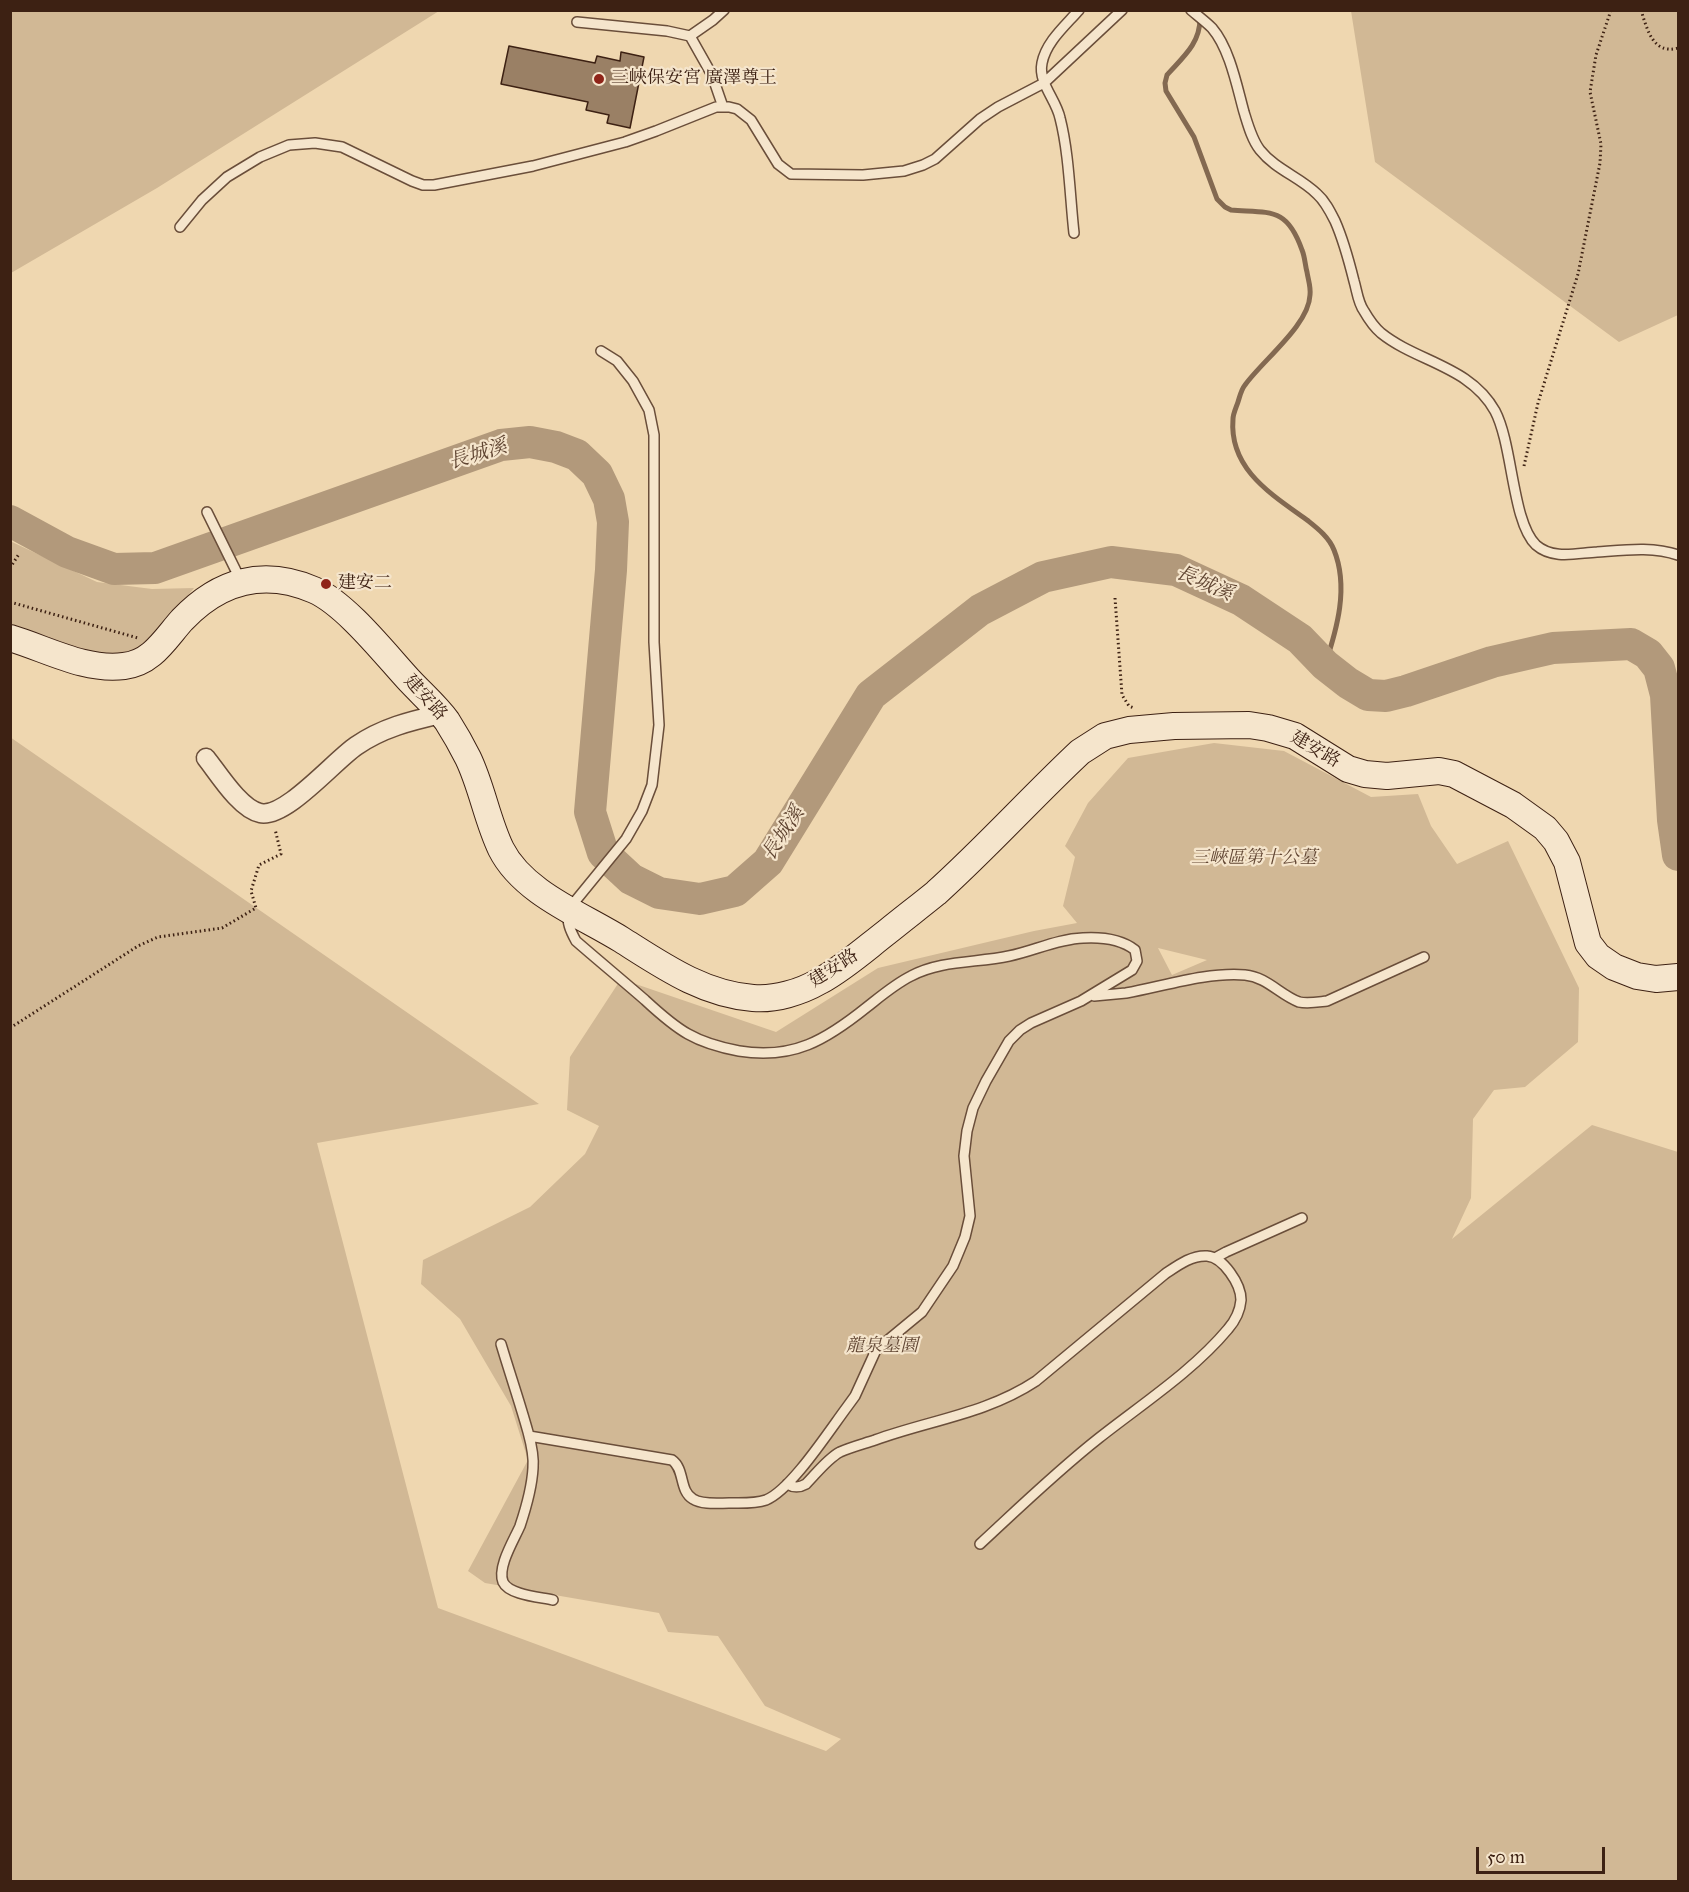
<!DOCTYPE html>
<meta charset="utf-8">
<style>
body{margin:0}
#map{position:relative;width:1689px;height:1892px;overflow:hidden;background:#efd7b0;font-family:"IM FELL Great Primer",serif}
canvas{display:block}
.frame{position:absolute;inset:0;border:12px solid #3d2113;pointer-events:none}
.scale{position:absolute;left:1476px;top:1847px;width:129px;height:27px;box-sizing:border-box;border:3px solid #3d2113;border-top:0;padding-left:8px;font-size:18px;line-height:21px;white-space:nowrap;color:#3d2113;-webkit-text-stroke:4px #f5e5cc;paint-order:stroke}
</style>
<div id="map">
<canvas width="1689" height="1892"></canvas>
<div class="frame"></div>
<div class="scale">50 m</div>
</div>
<script>
const ctx = document.querySelector('canvas').getContext('2d');
ctx.lineJoin = 'round';
function fillPath(path, color) { ctx.fillStyle = color; ctx.fill(path, 'evenodd'); }
function strokePath(path, color, width, dash) { ctx.strokeStyle = color; ctx.lineWidth = width; ctx.lineCap = dash ? 'butt' : 'round'; ctx.setLineDash(dash || []); ctx.stroke(path); }
function label(font, color, halo, rows, align = 'center') {
  ctx.font = font + ' "IM FELL Great Primer","Noto Serif TC",serif'; ctx.lineWidth = 4.5; ctx.setLineDash([]); ctx.textBaseline = 'middle'; ctx.strokeStyle = halo; ctx.fillStyle = color; for (const [text, x, y, turn = 0] of rows) {
    ctx.save(); ctx.translate(x, y); ctx.rotate((+turn || 0) * Math.PI / 180); ctx.textAlign = isNaN(turn) ? turn : align; if (halo) ctx.strokeText(text, 0, 0); ctx.fillText(text, 0, 0); ctx.restore();
  }
}
fillPath(new Path2D(`
 M11,10H439V11L157,188L11,273Z
 M1351,11H1678V315L1619,342L1375,162Z
 M10,541L97,582L152,589L194,588L146,648L110,659L11,628Z
 M10,737L539,1104L317,1143L438,1608L826,1751L841,1739L765,1706L718,1636L668,1632L659,1613L485,1583L468,1571L528,1460L511,1406L460,1319L421,1284L423,1260L530,1207L585,1154L599,1126L567,1110L570,1057L621,979L776,1032L878,968L1034,931L1077,923L1063,906L1075,857L1065,846L1088,803L1128,758L1214,743L1284,751L1371,797L1418,794L1431,826L1457,864L1508,841L1579,988L1578,1042L1525,1087L1494,1090L1473,1119L1471,1198L1452,1239L1592,1125L1678,1152V1881H11ZM1158,948L1207,960L1172,975Z`), '#d1b895');
strokePath(new Path2D(`
 M1200,19C1200,44 1182,58 1167,75L1165,83L1166,91L1194,137L1217,199L1225,207L1231,210C1271,213 1287,207 1302,250C1305,257 1305,265 1307,272C1308,279 1311,287 1310,295C1309,325 1263,360 1245,385C1241,390 1240,396 1238,402C1236,408 1233,414 1233,419C1229,469 1271,494 1307,520C1317,528 1329,537 1334,550C1349,587 1337,629 1325,665`), '#836951', 5);
strokePath(new Path2D(`
 M10,521L67,552L114,569L155,568L501,445L530,442L556,447L577,455L597,474L609,499L613,522L611,570L590,812L603,853L631,879L659,893L700,899L735,891L768,862L871,695L980,610L1043,577L1111,562L1176,570L1241,600L1300,639L1325,665L1348,683L1368,695L1386,696L1406,691L1492,662L1553,648L1631,644L1648,654L1659,668L1666,695L1673,820L1678,855`), '#b2997b', 32);
const building = new Path2D(`
 M509,46L595,63L597,56L620,61L621,52L644,57L630,128L607,123L609,115L586,110L588,102L501,84Z`);
fillPath(building, '#9a8065');
strokePath(building, '#3d2113', 1.5);
const lane = new Path2D(`
 M1191,10C1198,16 1206,22 1212,28C1230,49 1237,87 1244,112C1248,125 1252,140 1260,150C1276,170 1300,177 1317,194C1325,201 1330,211 1335,221C1343,239 1349,261 1354,281C1357,291 1358,303 1364,311C1368,318 1374,327 1381,333C1417,362 1470,366 1495,411C1513,445 1512,522 1536,545C1553,560 1577,553 1597,552C1624,550 1653,546 1678,555
 M577,22L667,31L690,36L712,75L723,107
 M690,36L713,20L724,10
 M180,227L202,200L227,177L260,157L289,145L315,143L342,147L412,181L423,185H434L533,166L625,142L656,131L716,107H729L737,109L751,120L778,164L791,174L863,175L904,171L923,165L935,159L980,119L998,107L1044,83L1122,10
 M1074,233C1070,197 1069,153 1060,118C1056,99 1038,83 1042,63C1046,42 1065,26 1079,10
 M207,512L241,581
 M1094,996C1105,995 1116,994 1126,993C1165,986 1205,972 1245,975C1267,977 1280,995 1299,1002C1308,1004 1318,1002 1327,1001L1424,957
 M1215,1258L1226,1252L1302,1218
 M501,1344C510,1374 520,1403 528,1432C531,1443 534,1457 533,1468C532,1487 526,1508 520,1526C514,1540 497,1567 503,1582C509,1595 540,1597 553,1600
 M529,1436L672,1460C685,1469 679,1491 693,1499C702,1505 719,1503 729,1503C741,1503 754,1504 766,1500C791,1490 829,1431 847,1407L855,1396L876,1350L922,1312L953,1266L965,1237L970,1216L964,1156L967,1131L973,1108L986,1081L1009,1041L1020,1030L1031,1023L1081,1001L1132,970L1137,961L1135,950C1121,939 1101,937 1083,938C1057,939 1034,951 1009,956C977,963 941,960 911,976C895,984 881,996 867,1007C826,1040 793,1060 739,1051C723,1048 702,1042 688,1034C672,1025 658,1012 645,1000C622,980 599,961 576,941C570,930 567,923 568,910L626,839L642,811L652,785L659,725L654,642V435L649,410L633,381L617,361L601,351
 M787,1484C794,1488 799,1488 806,1484C816,1474 827,1459 840,1452C851,1447 863,1444 875,1440C930,1420 986,1414 1036,1381L1165,1274C1177,1266 1191,1255 1207,1256C1223,1257 1241,1284 1241,1300C1240,1311 1235,1321 1228,1329C1193,1371 1142,1404 1099,1438C1057,1471 1019,1508 980,1544`);
const street = new Path2D(`
 M206,758C218,773 240,809 260,813C285,819 334,761 356,746C382,728 410,721 441,714`);
const secondary = new Path2D(`
 M10,638C47,649 85,671 124,666C152,663 165,639 182,620C219,581 263,568 314,590C346,604 385,654 409,680C422,694 437,707 447,721C454,732 462,746 468,758C482,787 487,820 501,849C523,893 582,915 622,940C663,966 703,994 753,998C775,1000 801,992 820,981C844,968 865,949 887,932C903,919 920,906 936,893C986,848 1031,798 1080,752L1105,736L1129,730L1174,726L1249,725L1268,728L1295,736L1348,769L1365,774L1387,776L1439,771L1454,774L1513,805L1545,828L1556,841L1567,862L1588,943L1598,956L1614,967L1637,976L1656,979L1678,977`);
strokePath(lane, '#6a4e3a', 12);
strokePath(street, '#6a4e3a', 21);
strokePath(secondary, '#3d2113', 28);
strokePath(new Path2D(`
 M1641,10C1647,29 1653,55 1678,48
 M1524,466L1538,403L1578,274L1600,163L1601,144L1590,92L1596,55L1611,10
 M10,568L19,554
 M1115,598L1122,695L1129,706L1134,708
 M10,602L138,638
 M10,1028L138,946L158,937L222,928L256,908L251,891L259,865L281,854L275,829`), '#3d2113', 3, [1.5, 3]);
strokePath(lane, '#f5e5cc', 9);
strokePath(street, '#f5e5cc', 18);
strokePath(secondary, '#f5e5cc', 26);
for (const [x, y, r, color] of [
 [599,79,6,"#8f2418"],
 [326,584,6,"#8f2418"]
]) { const dot = new Path2D(); dot.arc(x, y, r, 0, 2 * Math.PI); ctx.fillStyle = color; ctx.fill(dot); strokePath(dot, '#f5e5cc', 2); }
label('18px', '#3d2113', '#f5e5cc', [
 ["三峽保安宮 廣澤尊王",611,79],
 ["建安二",338,584]
], 'left');
label('18px', '#3d2113', '#f5e5cc', [
 ["建安路",425,698,48],
 ["建安路",1315,750,30],
 ["建安路",834,969,-33]
]);
label('italic 18px', '#624734', '#f5e5cc', [
 ["三峽區第十公墓",1254,859],
 ["龍泉墓園",882,1347]
]);
label('italic 20px', '#604532', '#f5e5cc', [
 ["長城溪",478,455,-17],
 ["長城溪",1204,584,23],
 ["長城溪",784,834,-57]
]);
</script>
